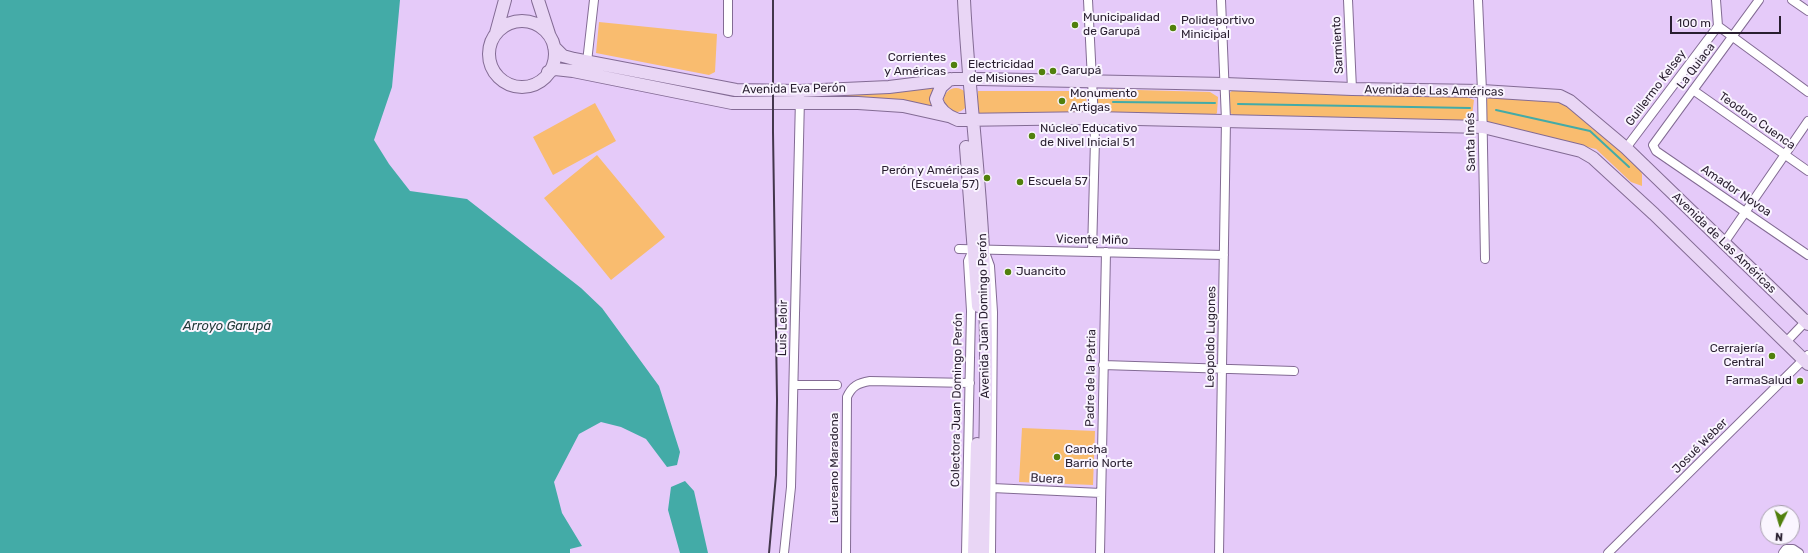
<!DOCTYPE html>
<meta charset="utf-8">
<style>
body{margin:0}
#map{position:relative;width:1808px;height:553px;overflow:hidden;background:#e5caf9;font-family:Rubik,sans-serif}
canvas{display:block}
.north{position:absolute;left:1760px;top:505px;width:40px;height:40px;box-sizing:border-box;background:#faf5ff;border:1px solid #a69fac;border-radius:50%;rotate:185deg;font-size:11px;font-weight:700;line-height:16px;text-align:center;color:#281e2f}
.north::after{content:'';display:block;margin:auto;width:14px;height:18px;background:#51800d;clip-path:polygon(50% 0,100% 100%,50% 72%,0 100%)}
.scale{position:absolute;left:1670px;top:16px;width:111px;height:18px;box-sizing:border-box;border:2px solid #281e2f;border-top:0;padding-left:5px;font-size:12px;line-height:14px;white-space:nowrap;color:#281e2f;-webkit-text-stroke:3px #faf5ff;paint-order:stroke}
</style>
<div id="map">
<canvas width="1808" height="553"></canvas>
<div class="north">N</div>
<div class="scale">100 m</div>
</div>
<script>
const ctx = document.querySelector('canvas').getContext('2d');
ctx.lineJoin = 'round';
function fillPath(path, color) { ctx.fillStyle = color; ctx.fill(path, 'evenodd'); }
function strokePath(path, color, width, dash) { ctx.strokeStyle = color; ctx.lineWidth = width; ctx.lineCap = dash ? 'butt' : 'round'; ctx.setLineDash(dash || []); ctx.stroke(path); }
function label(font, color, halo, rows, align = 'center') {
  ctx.font = font + ' Rubik,sans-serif'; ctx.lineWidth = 4; ctx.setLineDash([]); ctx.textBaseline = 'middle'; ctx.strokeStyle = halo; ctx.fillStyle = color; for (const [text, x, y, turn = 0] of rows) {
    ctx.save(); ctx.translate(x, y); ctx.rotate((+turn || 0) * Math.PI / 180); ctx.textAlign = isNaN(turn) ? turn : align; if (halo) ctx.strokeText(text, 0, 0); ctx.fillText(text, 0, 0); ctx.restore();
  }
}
fillPath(new Path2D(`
 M599,22L717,34L715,72L709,75L596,53Z
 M936,88V109L820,99L818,96L820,94Z
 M944 100a12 12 0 1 1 24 0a12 12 0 1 1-24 0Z
 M1102,89L1210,92L1218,97L1217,113L1213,117L1102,113L1098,107L1097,93Z
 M1233,90L1464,96L1474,100L1472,116L1467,121L1235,116L1227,111L1226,96Z
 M978,91H1086L1087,112L978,114Z
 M1491,96L1557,100L1583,117L1637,162L1642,174V186L1631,182L1596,149L1490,124L1485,119L1486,100Z
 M595,103L616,141L553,175L533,137Z
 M597,155L665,237L611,280L544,198Z
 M1022,428L1095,431L1093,485L1019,482Z`), '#f9bc6f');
fillPath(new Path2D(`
 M0,0H400L392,87L374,140L389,164L410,191L467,199L581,288L602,308L659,386L680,452L677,465L667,467L646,439L621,427L601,422L579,434L554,482L562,513L582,546L570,549V553H0Z
 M685,481L694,491L708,553H680L668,510L671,487Z`), '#43aba7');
strokePath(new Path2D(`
 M1113,102L1215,103
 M1238,104L1470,108
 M1496,110L1590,131L1629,167`), '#43aba7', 2);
const street = new Path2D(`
 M728,0V33
 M1088,0L1095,140L1092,252
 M1348,0L1352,89
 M1478,0L1482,91L1485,259
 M1759,0L1653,145L1656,151L1808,255
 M1792,0L1808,11
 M1718,26L1808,92
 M587,62L594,0
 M1693,90L1808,171
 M1626,148L1718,26L1716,0
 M1724,243L1808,121
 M959,249L1224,255
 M986,255L990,266L993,312L991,553
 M1786,342L1808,319
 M1103,365L1294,371
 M794,385H837
 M992,488L1101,493
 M784,553L791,487L800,98
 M846,553L847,397C852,386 858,383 870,381L970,383
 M966,553L971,311L968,261L973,250
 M1100,553L1106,252
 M1219,553L1226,120L1221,0
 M1608,553L1808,355
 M1783,553L1786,549H1793L1799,553`);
const secondary = new Path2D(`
 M538,0L549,34
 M964,0C968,84 979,167 983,250C989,351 985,452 983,553
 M489 54a33 33 0 1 1 66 0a33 33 0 1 1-66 0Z
 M496,33L505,0
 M554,47L563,56L574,59L736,90L799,91L889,87L954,79H979L1225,84L1352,89L1482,91L1560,96L1570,101L1626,148L1808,324
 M548,72L555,69L573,71L732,103H858L903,106L948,116
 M950,79L941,87L936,99C939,110 947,116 958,120L1094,118L1483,127L1581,151L1593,158L1654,214L1808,364
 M966,147L978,306
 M974,553L977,444`);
strokePath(street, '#836b94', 10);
strokePath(secondary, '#836b94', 14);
strokePath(street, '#fff', 8);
strokePath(secondary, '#e9d6f5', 12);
strokePath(new Path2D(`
 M769,553L776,475L777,400L773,132V0`), '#43374c', 2);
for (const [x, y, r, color] of [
 [1075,25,4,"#51800d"],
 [1173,28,4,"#51800d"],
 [954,65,4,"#51800d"],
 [1053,71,4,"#51800d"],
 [1042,72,4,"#51800d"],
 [1062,101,4,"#51800d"],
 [1032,136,4,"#51800d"],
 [987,178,4,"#51800d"],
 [1020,182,4,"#51800d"],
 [1008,272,4,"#51800d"],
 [1772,356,4,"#51800d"],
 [1800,381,4,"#51800d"],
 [1057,457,4,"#51800d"]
]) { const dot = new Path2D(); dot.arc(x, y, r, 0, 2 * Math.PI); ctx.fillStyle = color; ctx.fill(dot); strokePath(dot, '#faf5ff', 1.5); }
label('12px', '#281e2f', '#faf5ff', [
 ["Municipalidad",1083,18],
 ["de Garupá",1083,32],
 ["Polideportivo",1181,21],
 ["Minicipal",1181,35],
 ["Corrientes",946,58,"right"],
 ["y Américas",946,72,"right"],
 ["Electricidad",1034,65,"right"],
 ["de Misiones",1034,79,"right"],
 ["Garupá",1061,71],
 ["Monumento",1070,94],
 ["Artigas",1070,108],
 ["Núcleo Educativo",1040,129],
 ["de Nivel Inicial 51",1040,143],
 ["Perón y Américas",979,171,"right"],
 ["(Escuela 57)",979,185,"right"],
 ["Escuela 57",1028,182],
 ["Juancito",1016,272],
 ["Cerrajería",1764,349,"right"],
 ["Central",1764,363,"right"],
 ["FarmaSalud",1792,381,"right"],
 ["Cancha",1065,450],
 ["Barrio Norte",1065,464]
], 'left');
label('12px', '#281e2f', '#faf5ff', [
 ["Sarmiento",1338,45,-93],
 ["La Quiaca",1696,66,-53],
 ["Guillermo Kelsey",1656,88,-53],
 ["Avenida Eva Perón",794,89,-1],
 ["Avenida de Las Américas",1434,91,1],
 ["Teodoro Cuenca",1757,121,35],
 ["Santa Inés",1471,142,-91],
 ["Amador Novoa",1736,191,34],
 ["Vicente Miño",1092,240,1],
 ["Avenida de Las Américas",1724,243,44],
 ["Avenida Juan Domingo Perón",984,316,-91],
 ["Luis Leloir",783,328,-89],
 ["Leopoldo Lugones",1211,337,-89],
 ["Padre de la Patria",1091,378,-89],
 ["Colectora Juan Domingo Perón",957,400,-89],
 ["Josué Weber",1700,446,-45],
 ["Laureano Maradona",835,468,-90],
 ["Buera",1047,479,3]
]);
label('italic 13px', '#1f3736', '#faf5ff', [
 ["Arroyo Garupá",227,326]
]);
</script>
